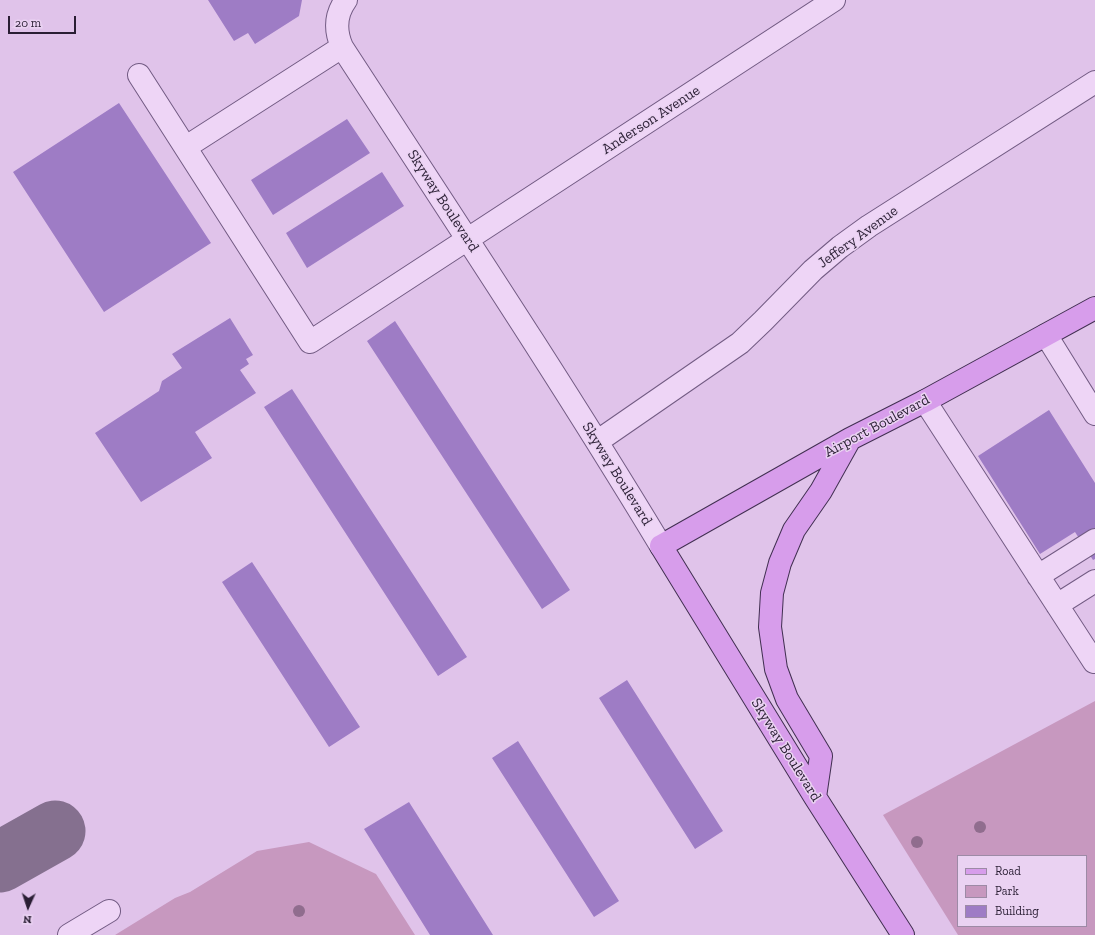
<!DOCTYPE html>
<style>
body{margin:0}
#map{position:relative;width:1095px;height:935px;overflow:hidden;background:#e0c3ea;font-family:"Zilla Slab",serif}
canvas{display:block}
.legend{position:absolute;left:957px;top:855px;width:130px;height:72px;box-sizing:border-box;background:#ead2f2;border:1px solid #9d8aa6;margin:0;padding:5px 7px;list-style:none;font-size:12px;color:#2a1e34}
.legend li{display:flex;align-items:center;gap:8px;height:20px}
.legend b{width:20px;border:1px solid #9d8aa6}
.north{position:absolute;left:8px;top:887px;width:40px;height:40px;-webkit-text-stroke:3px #ead2f2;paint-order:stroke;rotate:183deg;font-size:11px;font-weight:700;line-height:16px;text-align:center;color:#2a1e34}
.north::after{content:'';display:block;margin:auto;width:14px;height:18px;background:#2a1e34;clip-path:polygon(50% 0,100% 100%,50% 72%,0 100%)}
.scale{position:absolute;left:8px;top:16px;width:68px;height:18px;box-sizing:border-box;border:2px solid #2a1e34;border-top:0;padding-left:5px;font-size:12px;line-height:14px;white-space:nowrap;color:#2a1e34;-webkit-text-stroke:3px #ead2f2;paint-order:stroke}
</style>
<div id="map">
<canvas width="1095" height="935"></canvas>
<ul class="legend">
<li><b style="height:5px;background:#d79deb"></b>Road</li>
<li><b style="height:11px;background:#c798bf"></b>Park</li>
<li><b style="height:11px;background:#9e7cc5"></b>Building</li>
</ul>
<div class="north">N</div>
<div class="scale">20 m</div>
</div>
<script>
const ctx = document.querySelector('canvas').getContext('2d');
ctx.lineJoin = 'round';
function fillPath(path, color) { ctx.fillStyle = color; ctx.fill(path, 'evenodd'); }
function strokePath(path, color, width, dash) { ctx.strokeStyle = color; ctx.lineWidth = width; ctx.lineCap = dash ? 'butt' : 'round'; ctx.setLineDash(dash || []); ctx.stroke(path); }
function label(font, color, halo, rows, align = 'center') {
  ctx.font = font + ' "Zilla Slab",serif'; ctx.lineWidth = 3; ctx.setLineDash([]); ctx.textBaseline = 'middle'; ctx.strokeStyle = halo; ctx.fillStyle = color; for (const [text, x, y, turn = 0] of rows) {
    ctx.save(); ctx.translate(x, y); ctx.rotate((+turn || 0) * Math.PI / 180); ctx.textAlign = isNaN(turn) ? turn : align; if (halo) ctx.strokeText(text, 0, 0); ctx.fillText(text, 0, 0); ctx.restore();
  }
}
fillPath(new Path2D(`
 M1095,701V935H958L883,815ZM958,856H1086V926H958Z
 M309,842L376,874L415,935H115L175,898L190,892L257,851Z`), '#c798bf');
strokePath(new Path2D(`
 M0,862L55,831`), '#85708f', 61);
fillPath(new Path2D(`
 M208,0H302L299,16L255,44L248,33L234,41Z
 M119,103L211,243L104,312L13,172Z
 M347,119L370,153L273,215L251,180Z
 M382,172L404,206L307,268L286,233Z
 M230,318L253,355L246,359L249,364L240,370L256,393L195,432L212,458L141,502L95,433L159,391L162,381L182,368L172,354Z
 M395,321L570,590L542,609L367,341Z
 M292,389L467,657L438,676L264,407Z
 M1049,410L1095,483V559L1093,560L1075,532L1040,554L978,456Z
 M252,562L360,727L329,747L222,582Z
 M627,680L723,831L695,849L599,698Z
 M518,741L619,901L594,917L492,758Z
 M409,802L493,935H430L364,829Z`), '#9e7cc5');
const minor = new Path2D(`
 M346,0C335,15 335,31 342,47C450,213 559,377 661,546
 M139,75L310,342L834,0
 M186,147L342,47
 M1046,335L1095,414
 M925,401L1094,662L1095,661
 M598,441L740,343L763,321L813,270L840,247L869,226L1095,82
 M1038,576L1095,540
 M1057,605L1095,581
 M69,935L109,911`);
const major = new Path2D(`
 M815,797L821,756L787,699L776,669L770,627L772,593L780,563L794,530L821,491L850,439
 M903,935L815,797L661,546L850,439L925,401L1095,308`);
strokePath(minor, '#725b83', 24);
strokePath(major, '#412f51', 24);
strokePath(minor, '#eed5f6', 22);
strokePath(major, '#d79deb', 22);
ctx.fillStyle = '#906d8e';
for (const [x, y] of [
 [980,827],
 [917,842],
 [299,911]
]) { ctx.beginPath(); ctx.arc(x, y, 6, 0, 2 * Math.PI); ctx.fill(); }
label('15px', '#2a1e34', '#ead2f2', [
 ["Anderson Avenue",651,120,-33],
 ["Skyway Boulevard",443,201,57],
 ["Jeffery Avenue",858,237,-36],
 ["Airport Boulevard",877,426,-28],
 ["Skyway Boulevard",617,474,58],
 ["Skyway Boulevard",786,750,58]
]);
</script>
